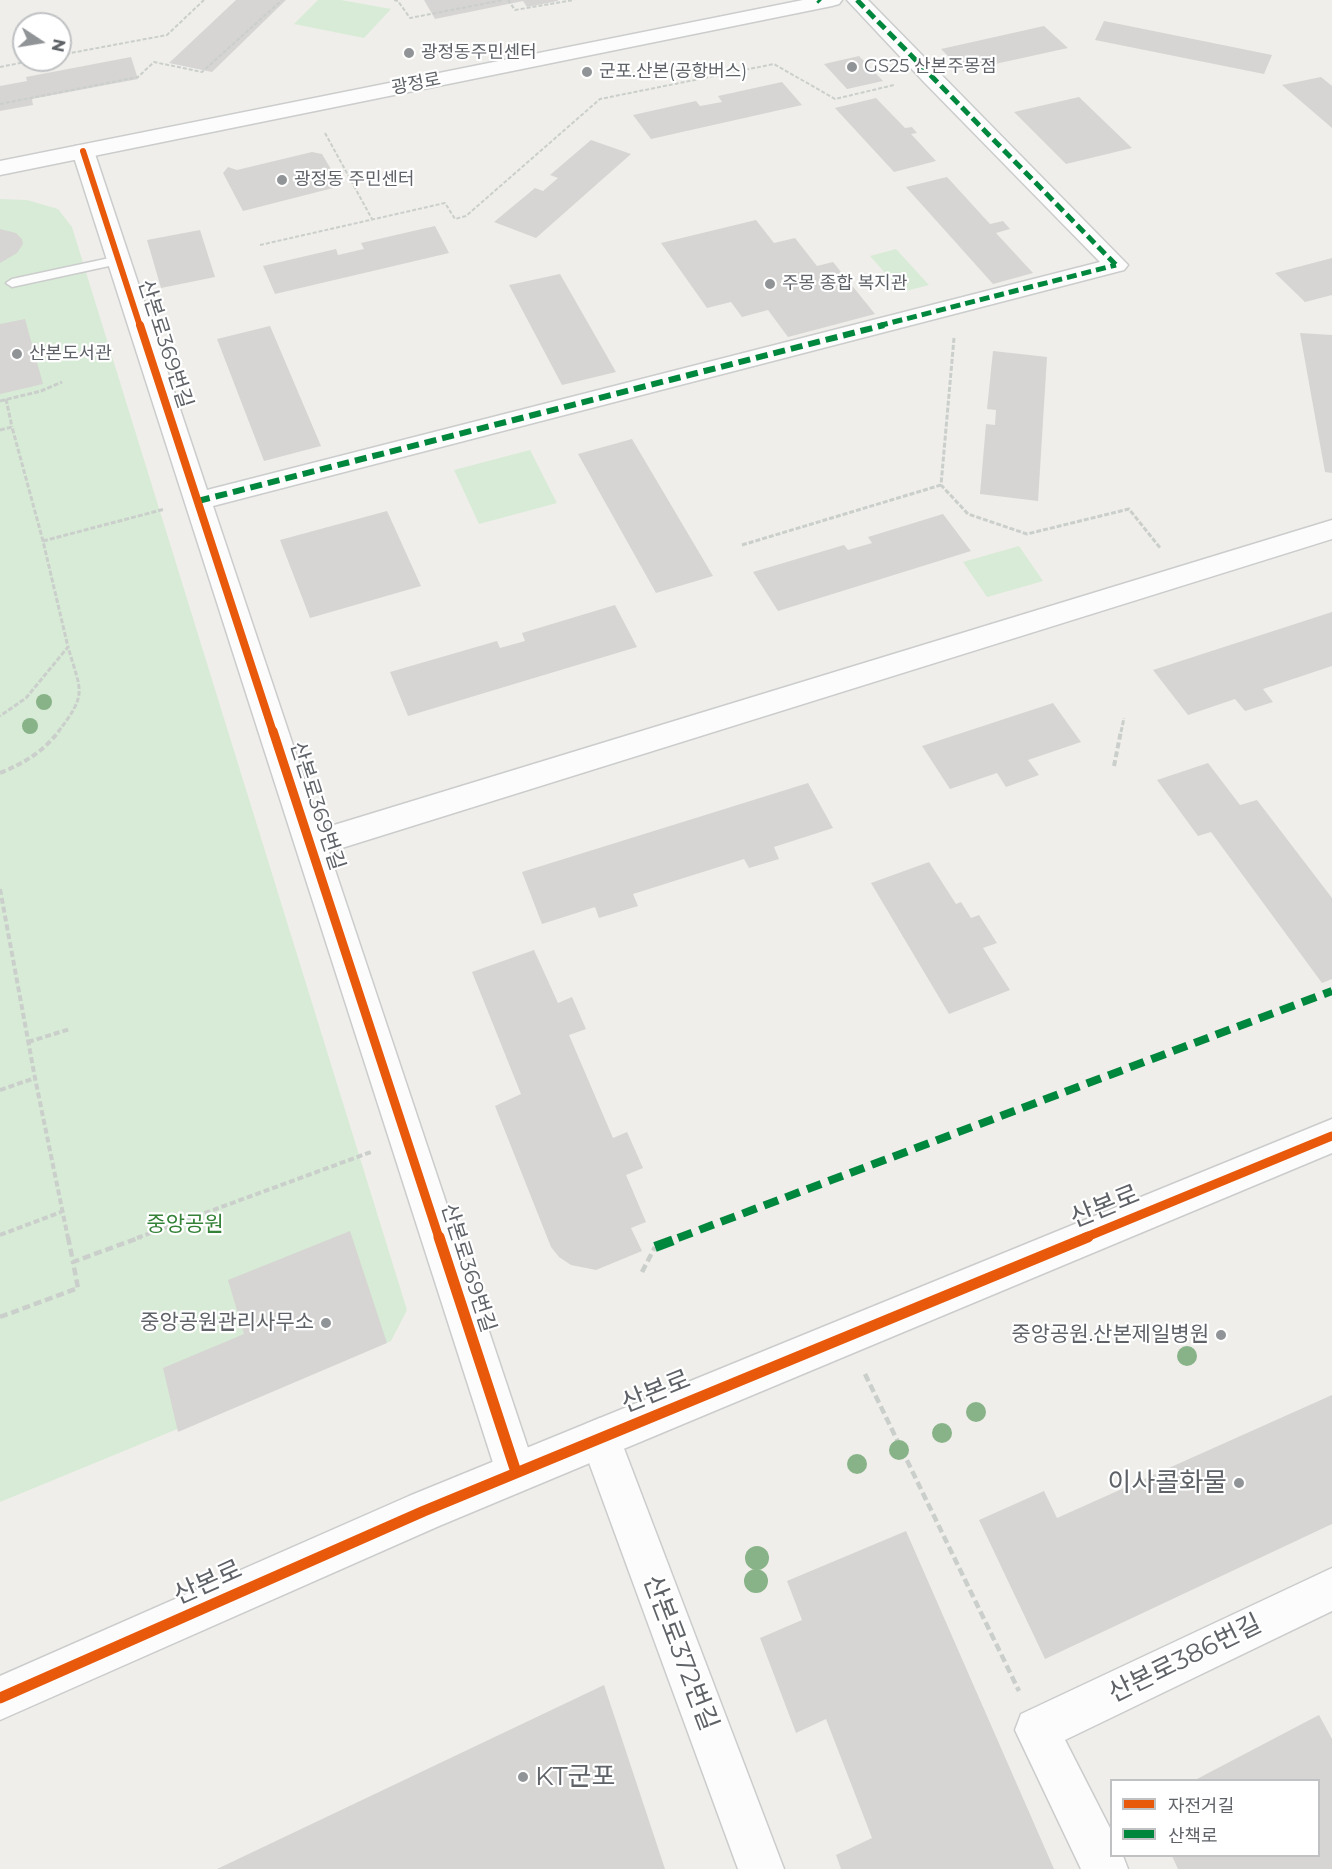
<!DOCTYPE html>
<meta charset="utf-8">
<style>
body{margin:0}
#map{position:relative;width:1332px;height:1869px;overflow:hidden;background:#efeeea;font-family:Montserrat,"Noto Sans KR",sans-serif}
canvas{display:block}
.legend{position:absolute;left:1110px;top:1779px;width:210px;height:78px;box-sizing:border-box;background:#fff;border:2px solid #bfc1c3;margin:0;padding:8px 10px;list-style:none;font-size:18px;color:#5f6368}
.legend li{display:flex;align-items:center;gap:12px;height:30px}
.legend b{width:30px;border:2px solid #bfc1c3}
.north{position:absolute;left:12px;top:12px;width:60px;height:60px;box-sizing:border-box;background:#fff;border:2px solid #bfc1c3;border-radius:50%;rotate:102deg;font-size:16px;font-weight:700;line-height:24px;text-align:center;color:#5f6368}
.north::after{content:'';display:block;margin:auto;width:21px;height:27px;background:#919496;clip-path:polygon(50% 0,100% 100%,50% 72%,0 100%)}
</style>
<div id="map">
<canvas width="1332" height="1869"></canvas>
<ul class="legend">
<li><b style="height:8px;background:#e8590c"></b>자전거길</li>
<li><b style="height:8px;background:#00873e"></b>산책로</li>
</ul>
<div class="north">N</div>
</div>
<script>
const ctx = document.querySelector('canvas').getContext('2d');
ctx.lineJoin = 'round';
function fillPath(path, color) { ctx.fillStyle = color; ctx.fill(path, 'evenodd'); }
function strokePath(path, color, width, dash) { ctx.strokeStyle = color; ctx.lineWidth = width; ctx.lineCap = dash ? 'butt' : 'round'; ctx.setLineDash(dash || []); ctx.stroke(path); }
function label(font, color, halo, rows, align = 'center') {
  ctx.font = font + ' Montserrat,"Noto Sans KR",sans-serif'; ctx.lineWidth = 4.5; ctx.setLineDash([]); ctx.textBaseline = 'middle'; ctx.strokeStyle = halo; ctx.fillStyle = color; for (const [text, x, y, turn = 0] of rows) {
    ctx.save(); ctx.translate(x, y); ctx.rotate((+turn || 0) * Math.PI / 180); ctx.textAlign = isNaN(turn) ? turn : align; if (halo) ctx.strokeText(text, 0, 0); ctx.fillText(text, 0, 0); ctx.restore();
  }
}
fillPath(new Path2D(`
 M318,0H341L391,9L364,38L294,24Z
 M0,199L27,200L58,209L72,227L407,1310L391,1341L0,1502Z
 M896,249L929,285L902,292L870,256Z
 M530,450L557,503L479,524L454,470Z
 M1019,546L1043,581L987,597L963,562Z`), '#d8ebd6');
fillPath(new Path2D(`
 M236,0H286L212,72L169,63Z
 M424,0H558V1L527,7L523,1L435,19Z
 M1104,21L1272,55L1264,74L1095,40Z
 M1044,26L1068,48L963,71L941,49Z
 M859,56L883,81L847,89L824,64Z
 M131,57L138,79L32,99L33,105L0,111V86L27,81L26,77Z
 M1321,77L1332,86V128L1282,85Z
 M782,82L802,105L651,139L633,115L696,101L700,106L722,102L718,96Z
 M1079,97L1132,148L1066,164L1014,112Z
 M876,98L905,128L912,127L917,133L911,134L936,161L894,172L835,108Z
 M591,140L631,154L536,238L494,222L535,188L543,191L558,178L550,175Z
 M312,152L322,154L341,186L243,211L223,173L228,167L237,170Z
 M947,177L990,224L1003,221L1010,229L996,233L1033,273L993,284L906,187Z
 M756,220L774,243L795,238L817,266L833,262L875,314L788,337L768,310L742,317L731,302L707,308L661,243Z
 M435,226L449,253L275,294L263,266L336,249L338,255L364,249L361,243Z
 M0,229L16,233L22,239L23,244L17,253L0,263Z
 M200,230L215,277L161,288L147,240Z
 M1332,258V295L1305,302L1275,273Z
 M560,274L616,372L562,385L509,285Z
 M25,319L43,384L0,394V324Z
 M270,326L321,446L264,461L217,339Z
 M1300,333L1332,335V473L1325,472Z
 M993,351L1047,357L1038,501L980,494L986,424L995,425L996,410L987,409Z
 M632,439L713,576L656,593L578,454Z
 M387,511L421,586L310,618L280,540Z
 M943,514L971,551L778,611L753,572L844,545L848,550L872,543L868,537Z
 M615,605L637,647L408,716L390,672L497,641L500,648L525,641L522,633Z
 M1332,612V666L1263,689L1273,702L1245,711L1235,699L1188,715L1153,670Z
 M1053,703L1081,742L1028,760L1039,775L1006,787L997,773L950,789L922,746Z
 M1208,763L1240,805L1257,800L1332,898V979L1322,983L1211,832L1198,836L1157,780Z
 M808,783L833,828L774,847L779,859L749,868L744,859L633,894L638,906L599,918L595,907L542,924L522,872Z
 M929,862L956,904L961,902L971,918L979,915L997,943L983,948L1010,990L949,1014L871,883Z
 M534,950L558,1003L572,997L586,1029L569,1035L613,1138L627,1132L643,1168L626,1175L646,1222L631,1228L642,1251L596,1270L571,1265L559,1257L551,1247L495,1106L521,1094L472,972Z
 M350,1231L387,1343L178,1432L163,1368L244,1334L228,1280Z
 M1332,1395V1524L1045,1659L979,1520L1044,1491L1057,1518Z
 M906,1531L1054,1869H841L836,1855L872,1838L826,1719L796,1733L760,1638L802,1620L787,1581Z
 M604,1685L665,1869H217Z
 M1319,1715L1332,1739V1869H1178L1172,1856H1318V1780H1195Z`), '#d6d5d3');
const service = new Path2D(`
 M119,256L123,257L125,260L123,263L12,287L6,283L12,279Z`);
const minor = new Path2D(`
 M847,0H868L1128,265L1124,270L213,506L321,829L1332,520V539L329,852L536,1472L530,1486L516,1492L502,1486L496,1472L72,151L75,146L83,145L91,146L94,151L207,490L1100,262L923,81Z
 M600,1418L614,1424L620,1438L784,1869H738L580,1438L586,1424Z
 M1332,1568V1611L1065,1740L1112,1832V1856H1123L1128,1869H1081L1015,1730L1021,1714Z`);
const tertiary = new Path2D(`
 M803,0H842L839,4L832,6L0,175V161Z
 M1332,1119V1153L439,1526L0,1720V1676L409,1496Z`);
strokePath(service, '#cbcccc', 3);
strokePath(minor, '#cbcccc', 3);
strokePath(tertiary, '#cbcccc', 3);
strokePath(new Path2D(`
 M394,0L398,1L410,18L503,0
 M508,0L515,10L574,0
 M60,55L167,35L204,0
 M0,67L35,60
 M0,104L138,77L154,62L202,72L282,0
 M325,133L372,219
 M260,245L445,203L455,219L466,216L600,99L774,64L835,99L894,85`), '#cacfcc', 2, [4, 2]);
strokePath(new Path2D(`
 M954,338L941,485L968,514L1027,534L1129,509L1161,549
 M6,399L12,427
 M0,401L41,391L62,382
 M0,430L12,427L43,541L68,647L26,698L0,716
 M43,541L165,509
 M742,545L941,485
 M58,732C88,693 81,692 68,647
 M1121,732L1124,718`), '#cacfcc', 3, [5, 2]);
strokePath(new Path2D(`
 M1114,766L1121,731
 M0,773C24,763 43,752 59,731
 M0,889L35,1078L68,1238
 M28,1042L70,1029
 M0,1090L35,1078
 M0,1235L61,1212
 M137,1238L371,1152`), '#cacfcc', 4, [6, 3]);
strokePath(new Path2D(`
 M68,1237L73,1262L141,1237
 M642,1272L655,1247
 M0,1317L78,1288L73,1262
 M865,1374L1019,1691`), '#cacfcc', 4.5, [8, 4]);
fillPath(service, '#fdfcfc');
fillPath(minor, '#fdfcfc');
fillPath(tertiary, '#fdfcfc');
strokePath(new Path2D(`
 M818,0L820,2
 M857,0L1116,265
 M878,326L1116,265`), '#00873e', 5, [10, 5]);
strokePath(new Path2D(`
 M198,501L884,325`), '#00873e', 6, [12, 6]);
strokePath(new Path2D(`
 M678,1238L1332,991`), '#00873e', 8, [15, 8]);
strokePath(new Path2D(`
 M655,1247L682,1237`), '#00873e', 10, [19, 10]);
strokePath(new Path2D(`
 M83,151L140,326`), '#e8590c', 6);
strokePath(new Path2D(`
 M140,325L273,732`), '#e8590c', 8);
strokePath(new Path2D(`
 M273,731L439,1238
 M1084,1238L1332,1136`), '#e8590c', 9);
strokePath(new Path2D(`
 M439,1237L516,1472
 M0,1698L424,1511L1088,1237`), '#e8590c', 11);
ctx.fillStyle = '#88b388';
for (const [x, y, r] of [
 [44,702,8],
 [30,726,8],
 [1187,1356,10],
 [976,1412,10],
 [942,1433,10],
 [899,1450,10],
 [857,1464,10],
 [757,1558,12],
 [756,1581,12]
]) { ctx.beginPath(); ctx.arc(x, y, r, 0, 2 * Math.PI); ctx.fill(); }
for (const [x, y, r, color] of [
 [409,53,6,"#919496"],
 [852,67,6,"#919496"],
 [587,72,6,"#919496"],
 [282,180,6,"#919496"],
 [770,284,6,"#919496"],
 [17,354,6,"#919496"],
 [326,1323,6,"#919496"],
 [1221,1335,6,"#919496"],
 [1239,1483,6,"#919496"],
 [523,1777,6,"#919496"]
]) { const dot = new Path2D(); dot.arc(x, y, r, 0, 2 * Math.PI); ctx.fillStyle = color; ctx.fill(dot); strokePath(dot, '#fff', 2); }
label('18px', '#5f6368', '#fff', [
 ["광정동주민센터",421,53],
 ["GS25 산본주몽점",864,67],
 ["군포.산본(공항버스)",599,72],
 ["광정동 주민센터",294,180],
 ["주몽 종합 복지관",782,284],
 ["산본도서관",29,354]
], 'left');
label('18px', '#5f6368', '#fff', [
 ["광정로",416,84,-11]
]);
label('21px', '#5f6368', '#fff', [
 ["산본로369번길",165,344,72],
 ["산본로369번길",317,806,72],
 ["산본로369번길",468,1268,72]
]);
label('21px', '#348238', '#fff', [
 ["중앙공원",185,1225]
]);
label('21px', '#5f6368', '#fff', [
 ["중앙공원관리사무소",314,1323],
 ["중앙공원.산본제일병원",1209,1335]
], 'right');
label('26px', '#5f6368', '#fff', [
 ["산본로",1105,1207,-22],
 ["산본로",656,1392,-22],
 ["산본로",208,1583,-24],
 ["산본로372번길",680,1653,69],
 ["산본로386번길",1185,1659,-26]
]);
label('26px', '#5f6368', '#fff', [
 ["이사콜화물",1227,1483],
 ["KT군포",535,1777,"left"]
], 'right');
</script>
